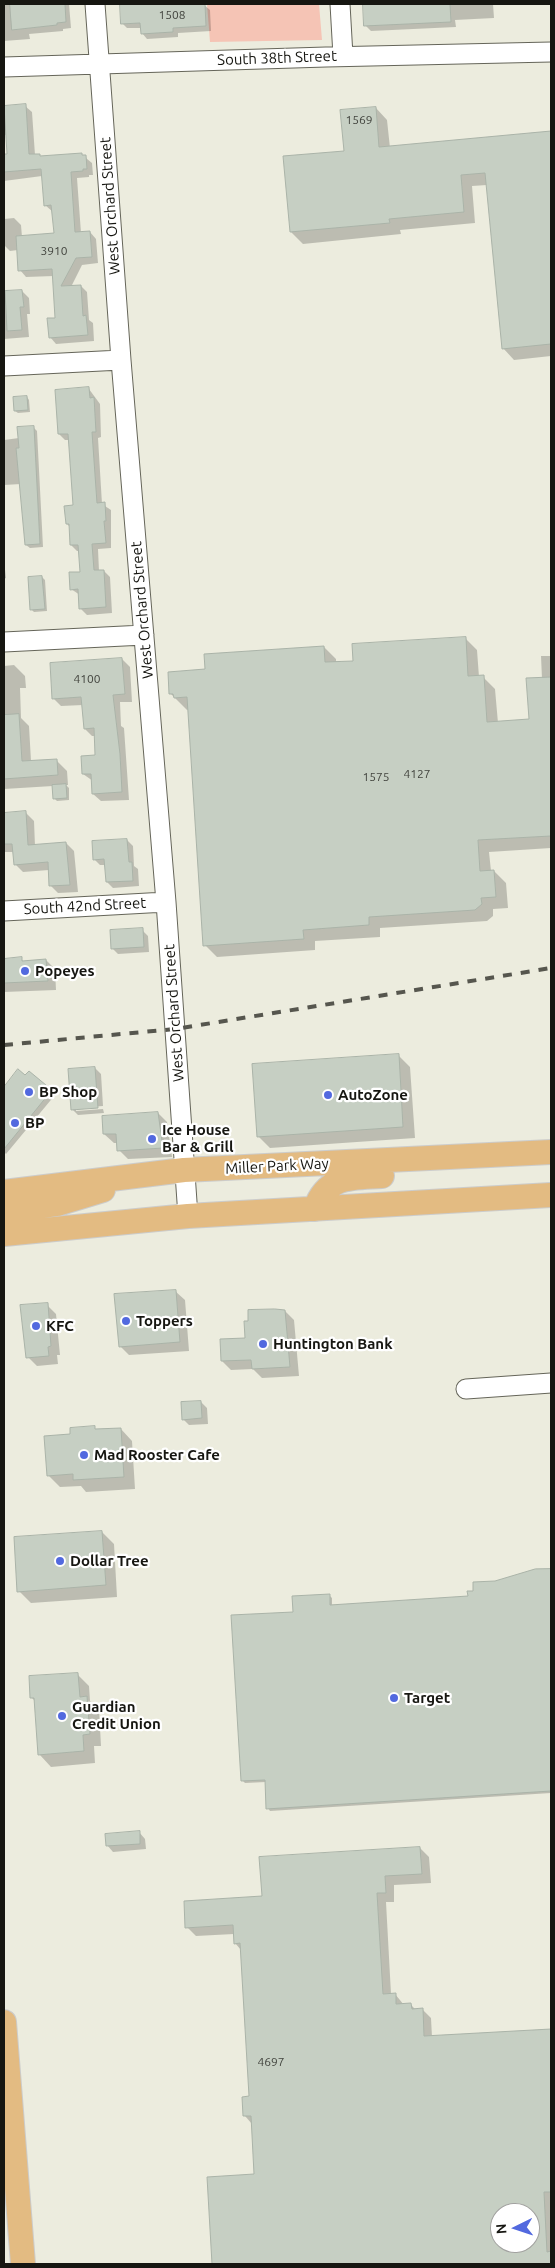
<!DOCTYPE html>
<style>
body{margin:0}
#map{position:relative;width:555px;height:2268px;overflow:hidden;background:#ececde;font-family:Ubuntu,sans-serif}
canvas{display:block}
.frame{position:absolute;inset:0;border:5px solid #161611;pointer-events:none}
.north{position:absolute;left:490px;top:2203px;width:50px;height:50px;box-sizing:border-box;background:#fff;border:1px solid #a2a2a0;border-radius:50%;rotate:266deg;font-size:14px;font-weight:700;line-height:20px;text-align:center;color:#161611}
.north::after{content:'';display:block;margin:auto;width:18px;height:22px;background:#5269df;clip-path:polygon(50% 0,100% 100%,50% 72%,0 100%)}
</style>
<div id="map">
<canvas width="555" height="2268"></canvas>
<div class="frame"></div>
<div class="north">N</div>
</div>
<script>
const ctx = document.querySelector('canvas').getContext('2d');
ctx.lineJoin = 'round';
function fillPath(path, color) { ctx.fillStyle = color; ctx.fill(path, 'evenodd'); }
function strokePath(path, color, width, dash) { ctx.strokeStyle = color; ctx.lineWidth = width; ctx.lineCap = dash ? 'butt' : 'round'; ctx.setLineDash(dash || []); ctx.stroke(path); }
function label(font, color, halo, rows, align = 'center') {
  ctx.font = font + ' Ubuntu,sans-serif'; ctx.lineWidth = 4.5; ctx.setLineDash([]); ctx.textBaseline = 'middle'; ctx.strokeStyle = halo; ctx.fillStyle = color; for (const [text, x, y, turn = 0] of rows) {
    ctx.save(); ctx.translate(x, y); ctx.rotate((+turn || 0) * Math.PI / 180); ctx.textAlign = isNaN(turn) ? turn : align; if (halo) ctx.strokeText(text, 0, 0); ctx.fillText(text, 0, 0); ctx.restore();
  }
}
fillPath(new Path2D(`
 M207,4H319L322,40L210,42Z`), '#f5c4b5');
fillPath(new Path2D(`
 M4,4H69L71,28L63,29V31L29,34L30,39L4,41Z
 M121,4H203L210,10L211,31L178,33V37L147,39L142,33V28H127L122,23Z
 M368,4H493L494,18L455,20L456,27L371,31L366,26Z
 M25,106L32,112L35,155L42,157L81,154L92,163L93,175H89V177L77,178L81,233L90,232L96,239L98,263L82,265L71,287L81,286L87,292L89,320L93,323L94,341L56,344L50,337L56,319L54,276L26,277L20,270L18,250L10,251L4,245V219L14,218L21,225L22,237L55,234L53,212L45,205L42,176L4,181V155H8L7,135H4V107Z
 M376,108L387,120L390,148L551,133V356L514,360L503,348L487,185L472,186L475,223L400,230L401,234L303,244L291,232Z
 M22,291L29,298L30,314H27L29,337L4,339V292Z
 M89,389L100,404L101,437L98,438L102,504L111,510V548L98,549L99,571H104L110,577L112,613L87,615L81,609L80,595L71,589L82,573L80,551H77L71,545L70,527L67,524L74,506L69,440H65L59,434Z
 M27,397L29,400L30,412L18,413L15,411Z
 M33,427L37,431L43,547L30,548L26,545L21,484L4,485V440L19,438Z
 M4,561L6,578L4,579Z
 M42,577L45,580L47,611L34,612L31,609Z
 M465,638L477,650L479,677H483L495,689L498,723L530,721L542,679L541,656H551V848L489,852L491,871H494L506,883L508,908L493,909V916L487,921L380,928V937L315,941V950L217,957L205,945L189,709L187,710L170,693L206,670L324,647L336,659V663L355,662Z
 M122,659L130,667L132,702H120L121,726L124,728L129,800L101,801L93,794V781L83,774L96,757L95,736H92L85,729L83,705L61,706L53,698Z
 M14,665L25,676L26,688H20L21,718L29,726L31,761L56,760L67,771L68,785H66L69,788V800L57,801L54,798L53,786L4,789V666Z
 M26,813L34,821L35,846L66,843L74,851L78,892L58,893L50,885L49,870L23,872L15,864L14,852H4V815Z
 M127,840L133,846L134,866L138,869L139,886L113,888L107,882L106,865H100L94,859Z
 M142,930L148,936L149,952L118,954L112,948Z
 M21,959L24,962L46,960L55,969L56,990L4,992V960Z
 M398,1055L410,1067L415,1138L270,1148L258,1136Z
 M95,1068L101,1074L103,1106L76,1108V1111L103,1109L104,1113L78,1115L72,1109Z
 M19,1071L55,1095L6,1154L4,1152V1089Z
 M158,1113L167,1122L172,1157L128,1159L119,1150L118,1143H114L104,1134Z
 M175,1291L185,1300L189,1351L129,1355L120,1346Z
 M47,1305L56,1314L60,1355H57L58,1364L37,1366L28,1357Z
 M285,1311L294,1320L299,1376L262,1378L253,1369L231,1370L222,1361L246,1339Z
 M201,1402L207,1408L208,1424L189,1425L183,1419Z
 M71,1429H121L132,1441L135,1489L86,1492L81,1486L60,1487L48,1475L71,1435Z
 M102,1532L114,1544L117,1597L31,1603L19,1591Z
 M551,1570V1793L270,1811L268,1808L266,1782L245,1783L243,1781L295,1613L329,1595L332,1598V1606L469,1597L495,1582L535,1571Z
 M77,1674L89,1686L90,1701L99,1709L101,1746H94L95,1763L51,1767L40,1755L35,1701L32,1698Z
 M139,1832L145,1839L146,1849L113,1852L107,1845Z
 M420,1848L429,1857L431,1883L394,1885V1902H386L391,1994H395L404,2005H411L416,2010L422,2009L431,2018L432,2037L551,2030V2264H214L209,2178L256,2175L252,2124L245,2116L250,2097L241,1950L235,1943L234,1934L196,1936L187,1927L263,1897ZM500,2213H530V2243H500Z`), '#0003');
const building = new Path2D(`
 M10,4H65L66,22L57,23V25L12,30Z
 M120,4H205L206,26L173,28V32L141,34L140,23L121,24Z
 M363,4H450L451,22L364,26Z
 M26,104L29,154H40V156L82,153V155H86L87,169H83V171L71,172L75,232L90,231L92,257L76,258L61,286L81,285L83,316L86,315L88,335L49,338L47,318H55L52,269L18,271L16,236L54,233L51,205L44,206L41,169L4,172V154H7L4,106Z
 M376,107L379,147L551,131V344L502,349L485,173L461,175L464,212L389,219L390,223L290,232L283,156L344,151L340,110Z
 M22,290L24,307H20L22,330L7,331L5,291Z
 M89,387L90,398L94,397L96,432H92L97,503L105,502L106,521H104L106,543L92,544L94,570H104L106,607L79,609L78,589L70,590L69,572H80L78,545H70L69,524H66L64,506L73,505L68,434H58L55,390Z
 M27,396L28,410L14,411L13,397Z
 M34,426L40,544L25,545L16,448H19L17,427Z
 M42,576L45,609L30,610L28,577Z
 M466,637L468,676L484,675L487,722L529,719L526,678L551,677V836L478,840L480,871L494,870L496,897L481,898L482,904L475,910L369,917V925L303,930L304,939L203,946L187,697L174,698L173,694H169L168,672L205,669L204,654L324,646L325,662L353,661L352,644Z
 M122,658L125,694L113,695L120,754L122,792L92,794L91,774H82L81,756L95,755L94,728L84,729L81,697L52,699L50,663Z
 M19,714L22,761L57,759L58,775L4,779V715Z
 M66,784L67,798L53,799L52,785Z
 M26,811L28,845L66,842L70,885L49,886L48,862L14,865L12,844H4V813Z
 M127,839L129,862H132L133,881L106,882L104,859L93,860L92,841Z
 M143,928L144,947L111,949L110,930Z
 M22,957V961L46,959L48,981L4,983V959Z
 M399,1054L403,1127L257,1137L252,1064Z
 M95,1067L98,1108L71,1110L68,1069Z
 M18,1069L25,1075L29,1071L52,1090L4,1149V1087Z
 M158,1112L163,1148L117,1151L116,1134H103L102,1116Z
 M176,1290L180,1342L119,1347L114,1294Z
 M48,1303L51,1346L48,1347L49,1356L26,1358L20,1305Z
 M275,1309L285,1310L290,1367L252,1369L251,1360L221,1361L220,1339L245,1338L244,1321H248V1310Z
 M201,1401L202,1418L182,1420L181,1402Z
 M95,1426V1429L121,1428L124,1477L73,1480V1474L47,1476L44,1436L70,1434V1428Z
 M102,1531L106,1585L17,1592L14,1537Z
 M551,1569V1791L266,1809L265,1780L241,1781L231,1615L293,1612L292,1596L330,1594V1605L468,1596L467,1591H473V1582L495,1581L535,1569Z
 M78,1673L80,1697L87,1696L90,1734L83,1735L84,1751L38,1755L34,1698H30L29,1676Z
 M140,1831V1844L106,1846L105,1834Z
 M420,1847L422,1874L385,1876L386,1893H377L383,1994L396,1993V2004L411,2003L412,2009L423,2008L424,2036L551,2029V2192H544L547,2252L551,2251V2264H212L207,2177L254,2174L251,2116H243L242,2097L249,2096L240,1943L234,1944L233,1925L185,1928L184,1901L262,1896L259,1857ZM500,2213H530V2243H500Z`);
fillPath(building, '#c6cfc3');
strokePath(building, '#aab3a8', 1);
const minor = new Path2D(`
 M95,4L121,360L166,902L188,1216
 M340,4L343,56
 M4,67L326,57L551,52
 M4,366L121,360
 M4,642L144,635
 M4,911L166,902
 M466,1389L551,1383`);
const major = new Path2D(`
 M4,1192L184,1170L551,1152
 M315,1209C327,1175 351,1178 382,1176
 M4,1212L57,1204L103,1190
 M4,1234L188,1216L551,1195
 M4,2022L23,2264`);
strokePath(minor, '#656559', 21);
strokePath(major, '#cccccb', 26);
strokePath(minor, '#fff', 19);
strokePath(major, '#e3bb82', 24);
strokePath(new Path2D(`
 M4,1045L175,1029L551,968`), '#56564e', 4, [9, 9]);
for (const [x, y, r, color] of [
 [25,971,5,"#5269df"],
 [29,1092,5,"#5269df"],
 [328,1095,5,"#5269df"],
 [15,1123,5,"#5269df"],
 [152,1139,5,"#5269df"],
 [126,1321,5,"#5269df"],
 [36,1326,5,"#5269df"],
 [263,1344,5,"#5269df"],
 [84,1455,5,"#5269df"],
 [60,1561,5,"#5269df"],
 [394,1698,5,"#5269df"],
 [62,1716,5,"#5269df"]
]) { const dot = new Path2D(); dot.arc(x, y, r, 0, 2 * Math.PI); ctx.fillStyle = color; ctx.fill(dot); strokePath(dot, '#fff', 2); }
label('12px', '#42443e', null, [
 ["1508",172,15],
 ["1569",359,120],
 ["3910",54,251],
 ["4100",87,679],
 ["4127",417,774],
 ["1575",376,777],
 ["4697",271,2062]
]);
label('15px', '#161611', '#fff', [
 ["South 38th Street",277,58,-2],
 ["West Orchard Street",110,206,-94],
 ["West Orchard Street",142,610,-95],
 ["South 42nd Street",85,906,-3],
 ["West Orchard Street",174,1013,-94],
 ["Miller Park Way",277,1166,-3]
]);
label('bold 15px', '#161611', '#fff', [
 ["Popeyes",35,971],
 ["BP Shop",39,1092],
 ["AutoZone",338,1095],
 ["BP",25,1123],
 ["Ice House",162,1130],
 ["Bar & Grill",162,1147],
 ["Toppers",136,1321],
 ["KFC",46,1326],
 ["Huntington Bank",273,1344],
 ["Mad Rooster Cafe",94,1455],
 ["Dollar Tree",70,1561],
 ["Target",404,1698],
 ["Guardian",72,1707],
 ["Credit Union",72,1724]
], 'left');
</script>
